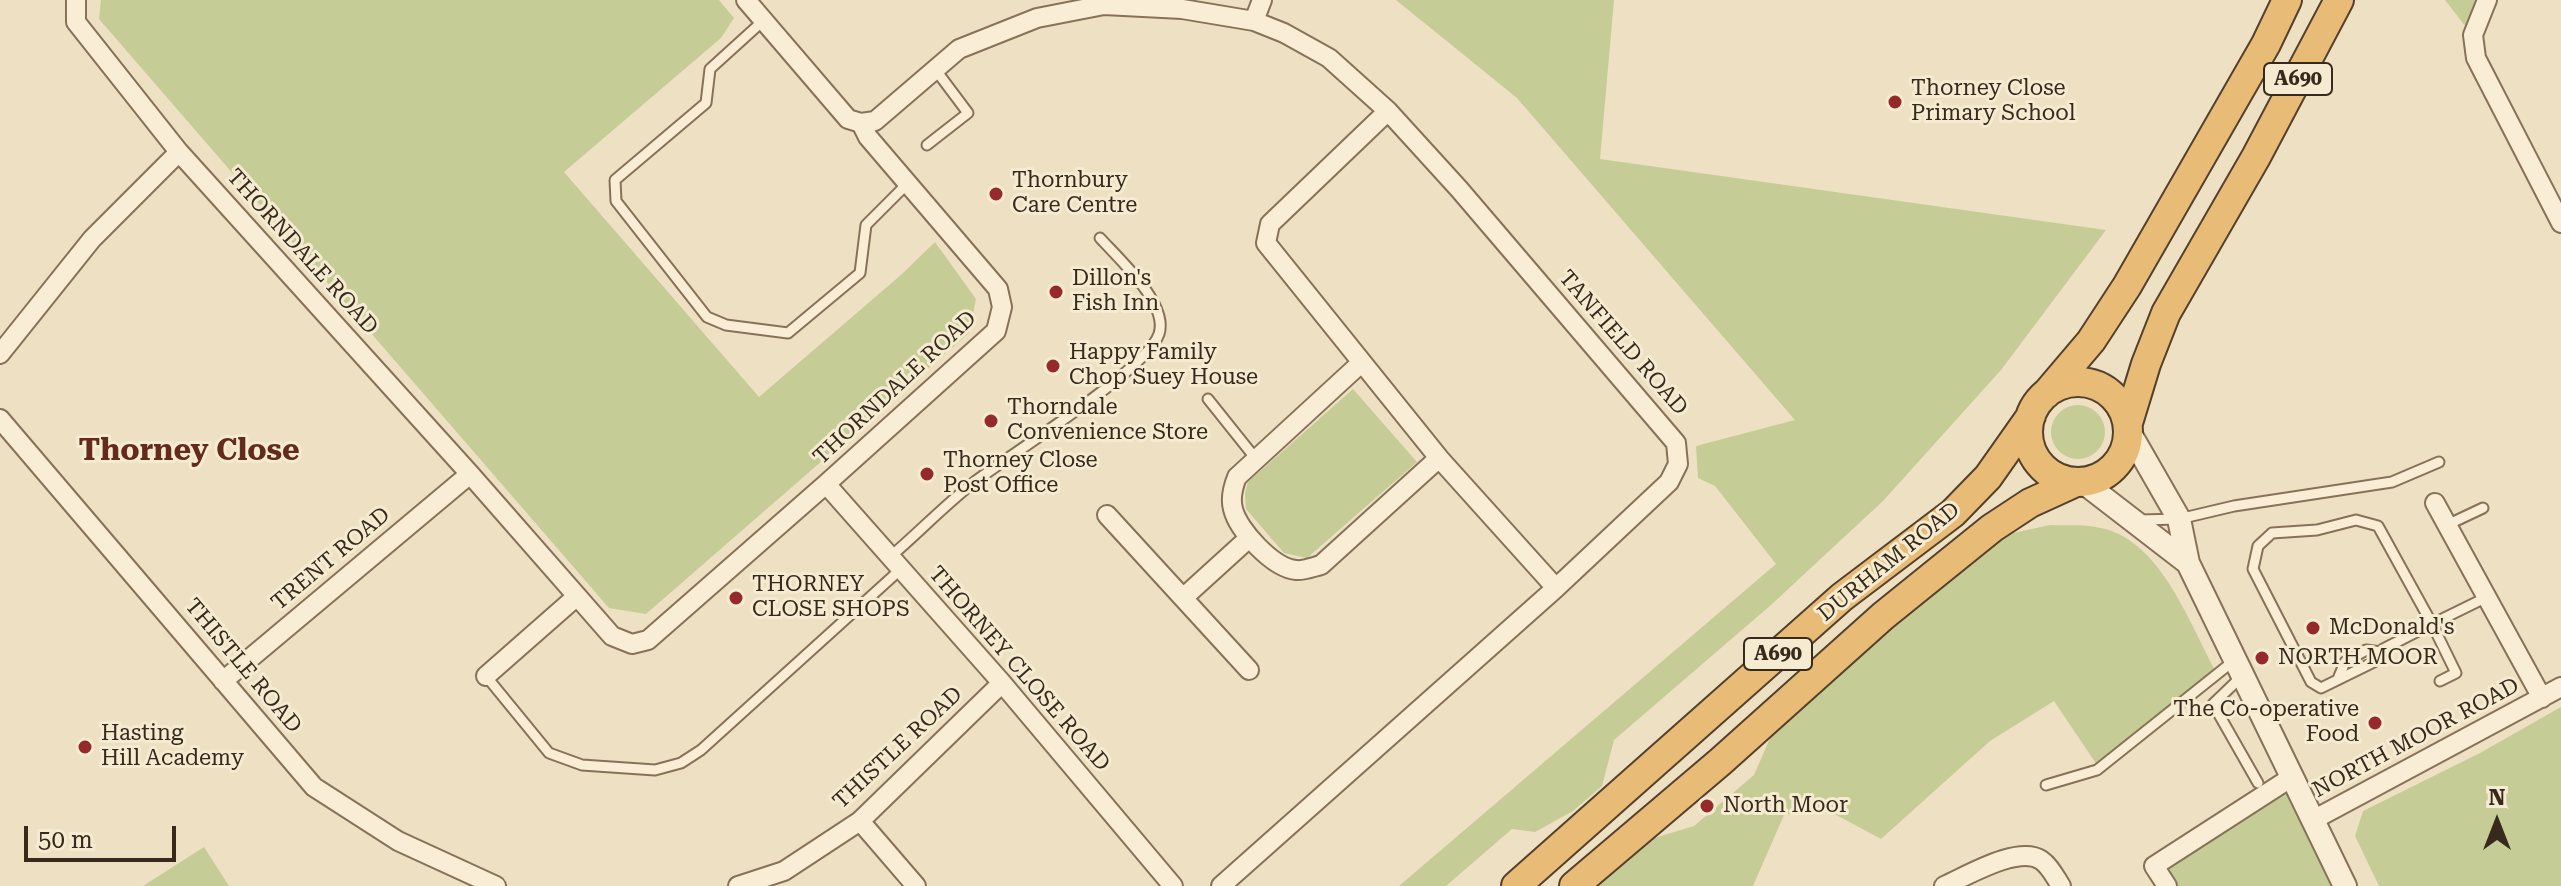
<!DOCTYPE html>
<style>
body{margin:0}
#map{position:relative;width:2561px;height:886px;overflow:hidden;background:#eee0c2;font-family:"Roboto Serif",serif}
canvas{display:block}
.north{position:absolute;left:2457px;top:782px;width:80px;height:80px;-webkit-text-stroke:6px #f5ebd1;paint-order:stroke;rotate:0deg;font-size:22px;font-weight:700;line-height:32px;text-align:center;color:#372a1d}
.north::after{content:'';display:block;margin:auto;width:28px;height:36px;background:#372a1d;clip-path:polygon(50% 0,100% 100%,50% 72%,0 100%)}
.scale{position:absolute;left:24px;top:826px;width:152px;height:36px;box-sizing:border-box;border:4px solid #372a1d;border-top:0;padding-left:10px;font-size:24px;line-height:28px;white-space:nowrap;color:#372a1d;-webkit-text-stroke:6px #f5ebd1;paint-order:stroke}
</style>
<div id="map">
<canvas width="2561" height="886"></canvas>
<div class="north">N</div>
<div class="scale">50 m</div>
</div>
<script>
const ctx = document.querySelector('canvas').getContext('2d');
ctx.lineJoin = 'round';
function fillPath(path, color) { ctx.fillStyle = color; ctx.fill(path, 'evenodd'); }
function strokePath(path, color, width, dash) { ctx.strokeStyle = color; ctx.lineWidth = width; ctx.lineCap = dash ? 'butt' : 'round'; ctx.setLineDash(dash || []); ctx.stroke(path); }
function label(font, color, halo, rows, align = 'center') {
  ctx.font = font + ' "Roboto Serif",serif'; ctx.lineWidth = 6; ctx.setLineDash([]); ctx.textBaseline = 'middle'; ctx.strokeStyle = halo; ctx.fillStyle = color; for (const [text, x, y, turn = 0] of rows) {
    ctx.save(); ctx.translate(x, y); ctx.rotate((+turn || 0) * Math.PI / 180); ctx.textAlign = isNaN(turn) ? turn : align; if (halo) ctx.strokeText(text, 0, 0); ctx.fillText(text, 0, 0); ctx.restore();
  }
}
fillPath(new Path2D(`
 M101,0H719L734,18L721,38L564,172L759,397L902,274L935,242L976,299L969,333L646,614L609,608L99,19Z
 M1396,0H1614L1600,159L2106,230L2001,370L1883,501L1771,605L1614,740L1602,786L1573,811L1535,832L1512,829L1446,886H1399L1776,564L1715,486L1698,478L1696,446L1795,420L1517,98Z
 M2445,0H2489L2466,27Z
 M1353,389L1417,462L1307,558L1284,553L1246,509L1245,494L1248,482Z
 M2051 432a27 27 0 1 1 54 0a27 27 0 1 1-54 0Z
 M2050,525C2067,526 2085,524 2101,528C2160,540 2189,622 2215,670L2097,765L2054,701L1990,741L1881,839L1827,810L1784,815L1753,886H1589L1641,842L1694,826L1754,775L1774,729L1972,557L2013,533Z
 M2561,707V886H2379L2355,836L2363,811L2480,753Z
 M2292,777L2345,886H2167L2154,866Z
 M204,847L229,886H143Z`), '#c6cc96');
const service = new Path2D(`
 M764,20L710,69L706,103L615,180L616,201L707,317L726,325L788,333L860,273L866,225L908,183
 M927,145L968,113L935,69
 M1208,399L1256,459
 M2140,520L2179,519L2234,506L2392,482L2439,462
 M2356,520L2378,526L2432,624L2383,649L2374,662L2321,688L2311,682L2253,569L2258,546L2272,533L2317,530Z
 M2447,525L2483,508
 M890,557C918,533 944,506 973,483C1009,455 1147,370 1159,334C1169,304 1119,259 1100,238
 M486,676L549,753L582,765L655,770L681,763L701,750L901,569
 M2241,677L2213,704L2258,783
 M2338,679L2345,662L2366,650L2381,652
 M2440,681L2456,673L2432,624L2487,597
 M2046,785L2097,770L2236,659`);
const minor = new Path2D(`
 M76,0V22L179,152L470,474L612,636L632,644L648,640L826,484L996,331L1002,307L998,289L868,137L861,123L848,119L746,0
 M2487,0L2473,35L2476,58L2561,223
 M1254,21L1262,0
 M1388,111L1270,224L1266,243L1439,458L1556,588
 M861,123L875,121L959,49L1037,18L1104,5L1182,9L1254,21L1284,33L1329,58L1388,111L1459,189L1676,443L1678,464L1669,482L1556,588L1221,886
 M0,354L92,239L179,152
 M1361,363L1237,477C1233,487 1230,498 1233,509C1238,530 1273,568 1296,570C1303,571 1313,567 1321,565L1439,458
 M0,419L314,787L398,841L496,886
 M826,484L1002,683L1173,886
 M2435,503L2542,698
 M1107,515L1249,670
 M1183,598L1249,538
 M486,676L576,597
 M223,681L470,474
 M2313,820L2561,687
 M860,821L916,886
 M738,886L784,871L860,821L1002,683
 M1944,886C1967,876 2018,845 2041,860C2050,866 2055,877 2061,886
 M2167,886L2154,866L2292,777`);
const tertiary = new Path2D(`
 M2128,430L2179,519L2188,563L2345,886
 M2083,482L2188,563`);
const trunk = new Path2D(`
 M2028 432a50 50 0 1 1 100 0a50 50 0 1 1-100 0Z
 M2046,394L2091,341L2127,286L2266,44L2287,0
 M2128,423L2146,364L2166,313L2256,157L2339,0
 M1516,886L1842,597L1953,513L1988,477L2031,416
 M1574,886L1720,762L1883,616L1992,528L2030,503L2076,482`);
strokePath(service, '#877259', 13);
strokePath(minor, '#877259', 22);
strokePath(tertiary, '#877259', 26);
strokePath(trunk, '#55402d', 32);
strokePath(service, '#f9eed5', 9);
strokePath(minor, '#f9eed5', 18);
strokePath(tertiary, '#f9eed5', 22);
strokePath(trunk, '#e8bb76', 28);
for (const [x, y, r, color] of [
 [1895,102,8,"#96292a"],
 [996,194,8,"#96292a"],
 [1056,292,8,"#96292a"],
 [1053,366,8,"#96292a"],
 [991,421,8,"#96292a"],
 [927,474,8,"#96292a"],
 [736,598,8,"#96292a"],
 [2313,628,8,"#96292a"],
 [2262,658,8,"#96292a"],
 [2375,723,8,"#96292a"],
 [85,747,8,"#96292a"],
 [1707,806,8,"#96292a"]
]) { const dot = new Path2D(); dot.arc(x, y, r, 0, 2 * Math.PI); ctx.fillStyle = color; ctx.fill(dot); strokePath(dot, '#f5ebd1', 3); }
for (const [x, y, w] of [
 [2298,79,68],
 [1778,654,68]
]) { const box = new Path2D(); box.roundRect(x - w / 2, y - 16, w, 32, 6); ctx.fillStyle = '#f5ebd1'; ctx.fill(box); strokePath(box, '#372a1d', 2); }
label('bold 20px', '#372a1d', null, [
 ["A690",2298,79],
 ["A690",1778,654]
]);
label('22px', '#372a1d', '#f5ebd1', [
 ["Thorney Close",1911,89],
 ["Primary School",1911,114],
 ["Thornbury",1012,181],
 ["Care Centre",1012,206],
 ["Dillon's",1072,279],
 ["Fish Inn",1072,304],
 ["Happy Family",1069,353],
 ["Chop Suey House",1069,378],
 ["Thorndale",1007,408],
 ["Convenience Store",1007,433],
 ["Thorney Close",943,461],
 ["Post Office",943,486],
 ["THORNEY",752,585],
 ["CLOSE SHOPS",752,610],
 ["McDonald's",2329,628],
 ["NORTH MOOR",2278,658],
 ["The Co-operative",2359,710,"right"],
 ["Food",2359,735,"right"],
 ["Hasting",101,734],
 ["Hill Academy",101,759],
 ["North Moor",1723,806]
], 'left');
label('22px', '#372a1d', '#f5ebd1', [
 ["THORNDALE ROAD",302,252,48],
 ["TANFIELD ROAD",1623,343,49],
 ["THORNDALE ROAD",895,388,-43],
 ["TRENT ROAD",331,559,-40],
 ["DURHAM ROAD",1889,562,-39],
 ["THISTLE ROAD",243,666,50],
 ["THORNEY CLOSE ROAD",1019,669,49],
 ["NORTH MOOR ROAD",2416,738,-28],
 ["THISTLE ROAD",898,748,-43]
]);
label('bold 30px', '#642b1d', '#f5ebd1', [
 ["Thorney Close",189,451]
]);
</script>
